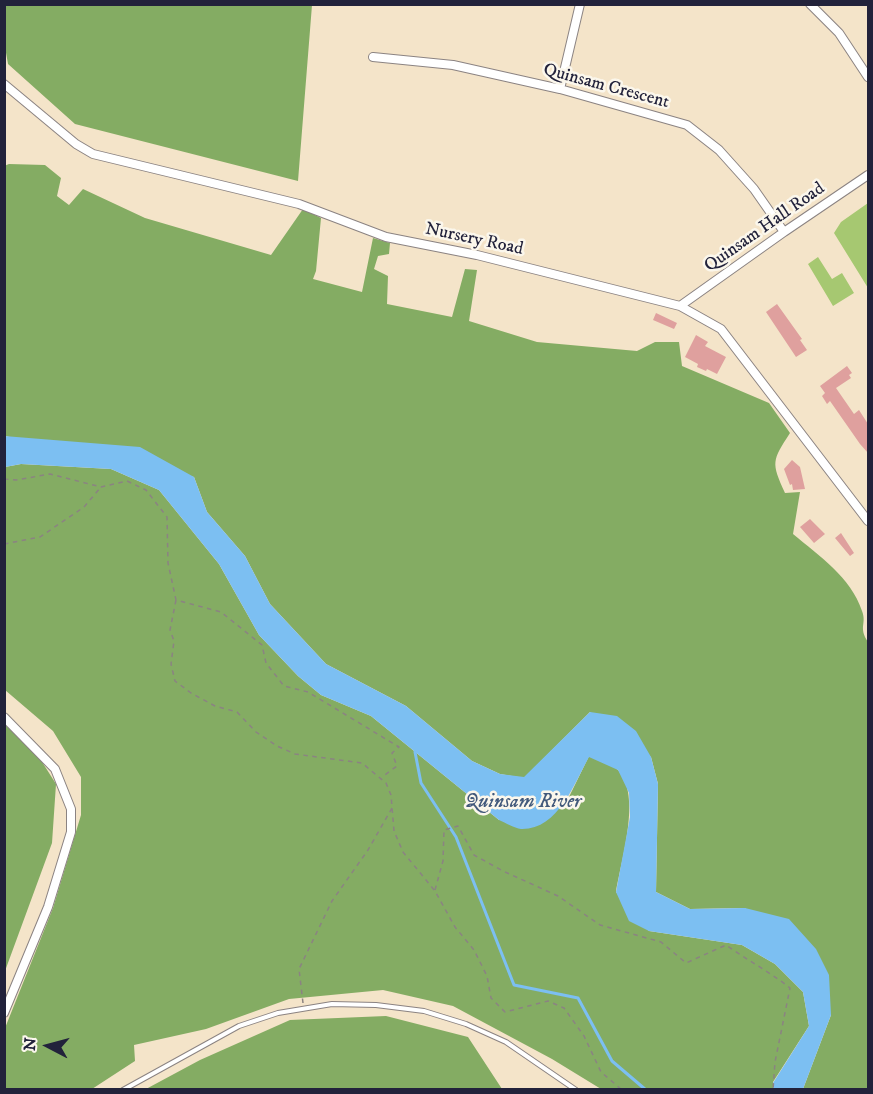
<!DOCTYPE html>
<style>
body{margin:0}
#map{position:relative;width:873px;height:1094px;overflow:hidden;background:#f4e4c9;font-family:"IM FELL DW Pica",serif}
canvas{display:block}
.frame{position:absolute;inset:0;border:6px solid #22223b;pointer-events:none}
.north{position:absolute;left:18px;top:1016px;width:60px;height:60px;-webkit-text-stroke:4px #fbf7ec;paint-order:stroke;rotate:276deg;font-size:16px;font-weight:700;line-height:24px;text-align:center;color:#22223b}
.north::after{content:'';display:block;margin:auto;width:21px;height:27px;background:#22223b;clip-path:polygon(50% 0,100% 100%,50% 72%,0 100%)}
</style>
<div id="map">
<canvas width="873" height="1094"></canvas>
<div class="frame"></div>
<div class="north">N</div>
</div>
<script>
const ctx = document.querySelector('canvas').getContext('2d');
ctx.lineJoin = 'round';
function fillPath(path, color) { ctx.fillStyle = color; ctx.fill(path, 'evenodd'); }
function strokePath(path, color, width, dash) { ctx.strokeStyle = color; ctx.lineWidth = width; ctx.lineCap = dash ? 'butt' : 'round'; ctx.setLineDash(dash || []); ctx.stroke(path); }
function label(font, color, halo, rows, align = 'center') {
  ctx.font = font + ' "IM FELL DW Pica",serif'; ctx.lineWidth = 5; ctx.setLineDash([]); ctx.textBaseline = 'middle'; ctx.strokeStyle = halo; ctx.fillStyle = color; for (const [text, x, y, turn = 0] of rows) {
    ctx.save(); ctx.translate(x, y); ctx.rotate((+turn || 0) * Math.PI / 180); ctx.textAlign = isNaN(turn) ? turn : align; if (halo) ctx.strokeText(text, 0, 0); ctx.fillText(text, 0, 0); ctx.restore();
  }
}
fillPath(new Path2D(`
 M868,203V288L834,233L841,222Z
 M818,257L832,279L842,273L854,293L833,306L808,264Z`), '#a6c871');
fillPath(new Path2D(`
 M4,5H312L298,181L75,124L8,64L5,47Z
 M9,164L45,165L61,178L57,196L69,205L83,189L145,218L271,255L303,209L321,218L316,271L313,279L362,292L373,238L390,243L389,254L378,256L374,269L388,276L387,304L452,317L465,269L477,270L469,321L537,342L637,351L655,342H679L682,366L769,403L790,433C772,461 771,462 785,493L800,492L793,534C819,556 851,577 862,611C867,624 858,627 868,642V1089H803L831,1015L745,908L690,909L656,892L658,784L651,757L590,712L524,778L500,774L472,761L406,706L326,664L270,604L245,556L207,512L194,477L5,436L4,166Z
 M21,464L111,469L159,490L219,564L259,635L298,676L321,695L371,716L499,820L567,801L589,756C597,760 612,764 618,770C642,795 621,861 616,892L649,931L742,945L775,964L803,992L809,1026L773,1082V1089H601L552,1059L453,1006L383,990L289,999L206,1029L134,1045L135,1061L92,1089H5V1028L53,908L81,815V777L53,731L5,690V467Z
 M5,719L25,735L56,784L52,843L5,971Z
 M386,1016L468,1037L502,1089H146L200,1060L290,1020Z`), '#84ac63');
fillPath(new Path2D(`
 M4,436L140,447L194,477L207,512L245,556L270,604L326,664L406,706L472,761L500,774L524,777L590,712L617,716L636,731L651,757L658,784L656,892L690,909L745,908L789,919L816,949L829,975L831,1015L803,1089H773V1083L809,1026L803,992L775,964L742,945L649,931L629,921L616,892L630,817L629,793L618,770L589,757C574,784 558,830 521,829C514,828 506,823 499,820L371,716L321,695L298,676L259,635L219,564L159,490L111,469L21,464L5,467Z`), '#7cbff2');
strokePath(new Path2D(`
 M415,752L421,783L456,837L514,985L578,998L612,1061L646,1090`), '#7cbff2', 3);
fillPath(new Path2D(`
 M777,304L802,339L800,340L807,350L796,357L766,312Z
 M656,313L677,323L674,329L653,320Z
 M696,335L708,342L705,346L726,357L717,374L707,369L706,371L697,367L698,364L685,357Z
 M847,366L852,373L849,375L851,378L836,388L854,414L859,410L868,424V453L860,444L830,401L827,404L822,396L825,393L820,386Z
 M792,460L800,467L805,489L793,490L792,484L790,485L784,469Z
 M810,519L825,534L814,543L800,527Z
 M841,533L854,553L850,556L835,538Z`), '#dfa09e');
const service = new Path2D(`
 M123,1090L239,1026L278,1013L332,1004L376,1005L424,1011L466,1024L506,1042L576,1090`);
const minor = new Path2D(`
 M810,4L839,33L868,77
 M373,57L453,65L560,89L687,125L719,150L754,189L784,232
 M4,84L76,144L93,154L299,204L386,237L477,255L680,306L721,329L868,521
 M560,89L580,4
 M680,306L784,232L868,175
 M4,717L55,769L71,809V832L48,907L4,1013`);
strokePath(service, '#8b8382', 6);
strokePath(minor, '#8b8382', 10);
strokePath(new Path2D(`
 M4,479L16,480L50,474L101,487L127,481L146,490L167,517L168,563L176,600L221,612L262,645L266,663L284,686L308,692L399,747L392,753L397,766L382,777
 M4,544L40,537L84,507L101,487
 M176,600L170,630L174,641L171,664L175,681L191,693L215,706L237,712L256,732L277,746L295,754L362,763L386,783L391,795L394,831L403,852L435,891L455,927L474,950L487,976L491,998L505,1012L548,1001L564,1008L584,1036L601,1072L622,1090
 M435,890L443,861L444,830L458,826L474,855L503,871L558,896L600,925L661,942L686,963L726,945C747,960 770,972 790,988L775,1062L773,1090
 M303,1003L299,969L332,901L368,850L392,808`), '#8b8382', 1.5, [4.5, 4.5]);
strokePath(service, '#fff', 4);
strokePath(minor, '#fff', 8);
label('18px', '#22223b', '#fbf7ec', [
 ["Quinsam Crescent",606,87,15],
 ["Quinsam Hall Road",765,228,-35],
 ["Nursery Road",474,240,12]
]);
label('italic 20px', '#42597b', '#fbf7ec', [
 ["Quinsam River",523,803]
]);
</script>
